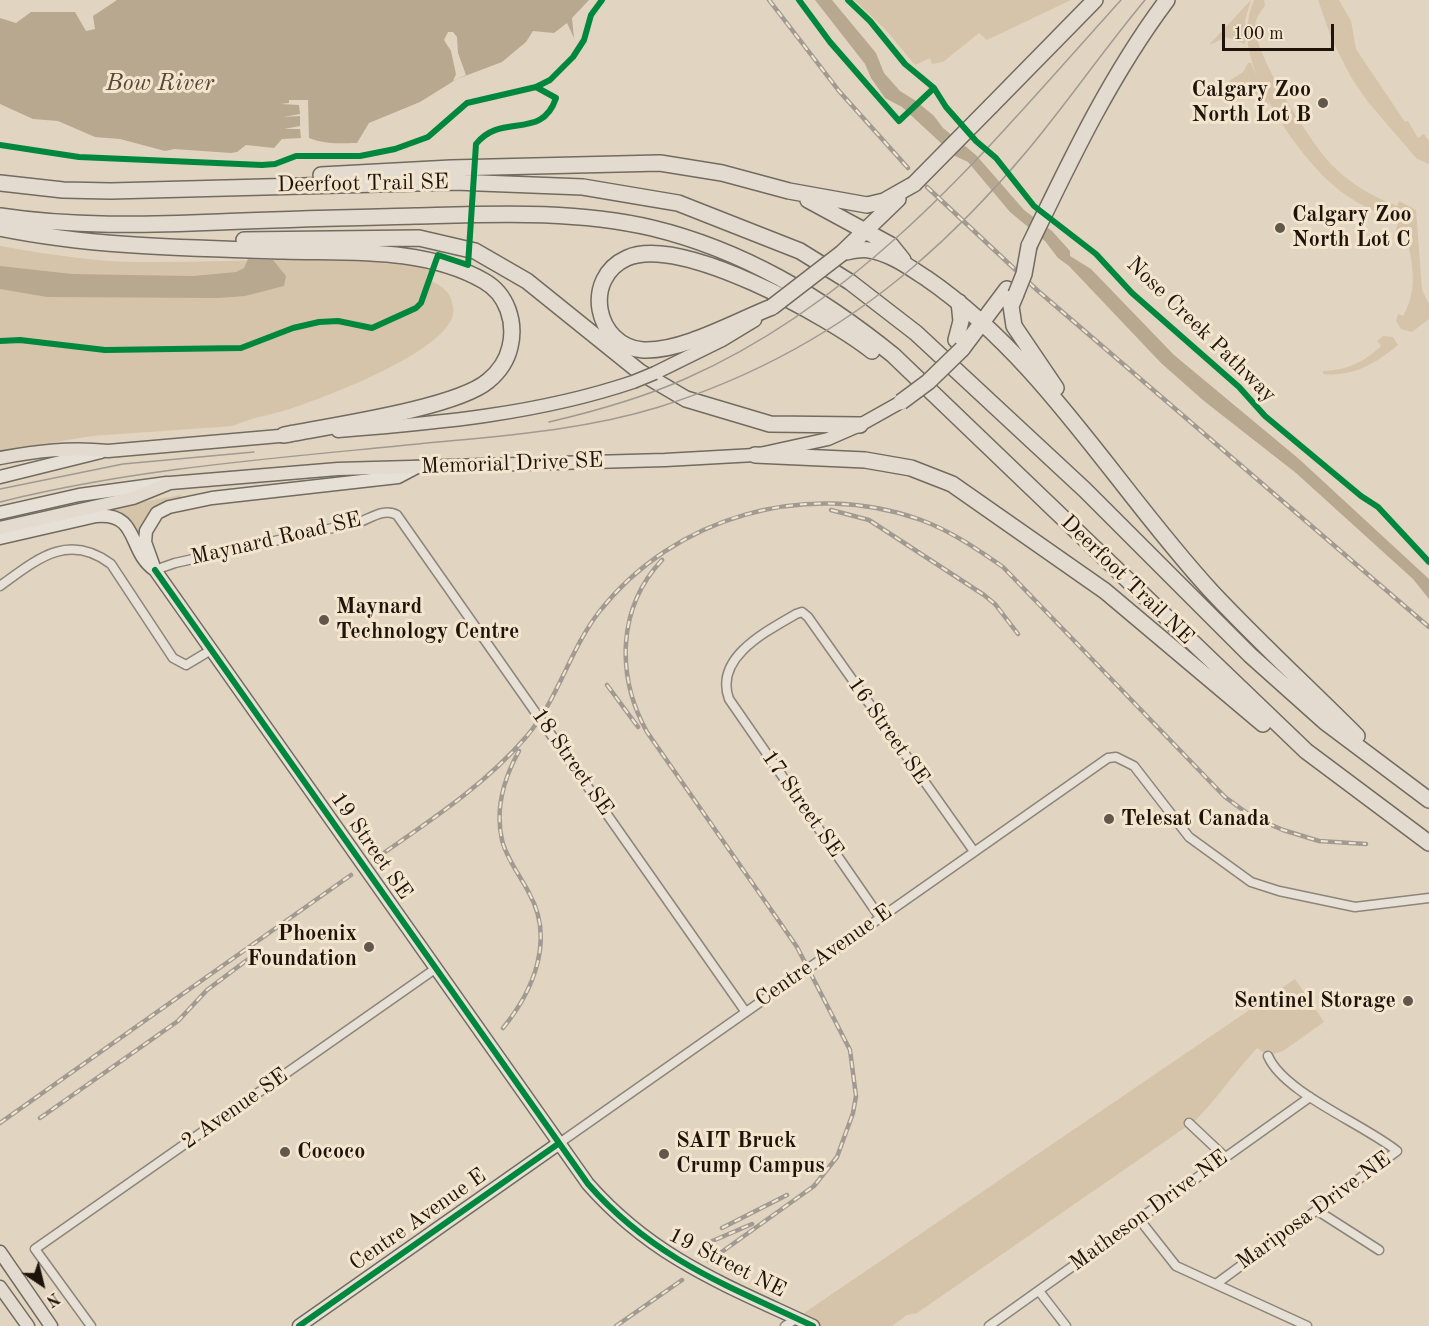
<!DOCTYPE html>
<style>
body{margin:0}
#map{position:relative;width:1429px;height:1326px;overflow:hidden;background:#e1d4c0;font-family:"Old Standard TT",serif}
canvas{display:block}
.north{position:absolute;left:12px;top:1254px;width:60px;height:60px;-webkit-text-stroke:4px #f4e5ce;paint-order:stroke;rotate:145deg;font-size:16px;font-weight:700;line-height:24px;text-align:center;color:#1e140c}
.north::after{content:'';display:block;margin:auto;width:21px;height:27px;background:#1e140c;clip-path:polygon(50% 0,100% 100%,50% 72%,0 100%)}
.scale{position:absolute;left:1222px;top:24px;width:112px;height:27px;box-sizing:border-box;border:3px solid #1e140c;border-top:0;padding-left:8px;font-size:18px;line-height:21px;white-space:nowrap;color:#1e140c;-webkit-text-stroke:4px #f4e5ce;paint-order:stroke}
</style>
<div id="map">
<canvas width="1429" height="1326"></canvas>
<div class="north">N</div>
<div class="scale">100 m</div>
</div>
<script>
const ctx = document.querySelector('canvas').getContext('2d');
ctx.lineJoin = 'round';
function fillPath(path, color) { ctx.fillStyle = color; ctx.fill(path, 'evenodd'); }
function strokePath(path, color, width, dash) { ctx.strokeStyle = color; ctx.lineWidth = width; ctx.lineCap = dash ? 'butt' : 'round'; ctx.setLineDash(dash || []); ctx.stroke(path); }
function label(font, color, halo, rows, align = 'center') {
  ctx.font = font + ' "Old Standard TT",serif'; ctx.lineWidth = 6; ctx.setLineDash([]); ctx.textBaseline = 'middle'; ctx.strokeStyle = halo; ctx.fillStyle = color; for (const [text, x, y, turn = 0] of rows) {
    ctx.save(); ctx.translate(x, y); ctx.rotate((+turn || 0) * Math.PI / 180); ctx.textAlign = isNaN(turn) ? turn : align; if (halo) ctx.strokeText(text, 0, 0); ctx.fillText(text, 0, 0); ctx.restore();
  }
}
fillPath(new Path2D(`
 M854,0H1071L987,40L979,33L943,62L932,64L930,58L915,65L885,29Z
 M1251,0L1245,20V44L1227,37L1209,45Z
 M1254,0H1264L1265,6C1260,11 1255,20 1255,27C1255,56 1313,147 1334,167C1352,185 1374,197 1397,206L1399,201L1416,210L1422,290L1429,304V319L1412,332L1401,329L1396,321L1398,314L1403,316C1419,288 1412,263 1406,233L1399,234L1396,231L1398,221C1378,214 1360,205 1343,193C1304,164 1256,94 1248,45C1246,30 1248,14 1254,0Z
 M1318,0H1339L1351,21L1356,49L1405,122L1408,121L1418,138L1424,134L1429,141V164L1417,159L1368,102L1351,77L1332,40Z
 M1248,63H1251L1270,105L1249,91L1230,89L1229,81L1243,72Z
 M0,246C47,254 93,262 141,262C237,263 334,253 430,269L426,279C441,285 450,290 453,306C463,347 322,398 290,409C271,415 252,417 233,426L92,436L0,451Z
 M1383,336L1393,337L1398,345C1375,364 1353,377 1323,374V371C1346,371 1364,362 1381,346L1377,341Z
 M181,495L182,499L141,533H139L129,519L110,510L109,508Z
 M1295,979L1324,1022L1283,1051L1268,1056L1257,1048C1235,1072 1219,1096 1196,1120L917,1313L907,1315L892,1326H785Z`), '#d5c4a9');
fillPath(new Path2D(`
 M117,0H589L572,18L574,38L567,23L554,33L533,31L526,42L502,62L457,79L420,102L369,123L357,143C340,143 327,145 309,138L308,100H289V103L280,104L299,105L300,114L283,117L300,116V126L284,129H300L301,138L282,139L274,148L246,145L237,152L231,153L174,149L165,151L120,139L95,137L58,121L33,119L0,104V1V18L16,23L31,12H75L86,31L95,29L93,16Z
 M815,0H832L876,53L884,73L900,91L916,101L934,116L943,128L976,155L1024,210L1052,231L1070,251V256L1091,269L1174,355L1299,459L1429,579V599L1413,579L1296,473L1204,401L1161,363L1069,266L1058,258L1045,241L1010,212L968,162L955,156L902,107L885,98L871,78L865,64Z
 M248,259L273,260L286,276L284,286L245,296L218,298L47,297L0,289V266L72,274L193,276L236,272L244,268Z`), '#b8a88f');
fillPath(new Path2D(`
 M448,32H453L457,37L458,53L466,75L453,81L456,74L451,51L444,40Z`), '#e1d4c0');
const street = new Path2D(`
 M155,570L175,563L360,522C372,517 385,508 397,515L745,1011
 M0,586C37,559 68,532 111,564L173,658L186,665L211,650
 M879,916L729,699C714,658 765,632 796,614L802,612L808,617L973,850
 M1189,1123L1224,1156
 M558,1144L1108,758L1116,757L1134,766L1189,837L1251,882L1279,891L1355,907L1429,898
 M1318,1211L1379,1250
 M1139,1219L1176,1266L1307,1326
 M1216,1284L1397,1151C1362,1123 1284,1093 1268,1056
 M1039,1291L1066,1326
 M91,1326L35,1249L435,969
 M785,1326L797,1318
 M989,1326L1310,1097`);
const secondary = new Path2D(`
 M0,477L101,452
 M0,513L79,495L167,483
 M0,538L96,516C140,512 127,551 155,570L588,1184C654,1259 726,1285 813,1326
 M155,570L145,542L146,531L157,513L169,507L212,498L398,477L417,467
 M299,1326L558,1144`);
const primary = new Path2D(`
 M655,373L722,340L755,320
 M338,431C438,423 538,414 633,382
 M0,458C37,451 70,447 108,451L291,435
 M0,528L133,498L170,483L338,469L665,460L755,455L828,439L860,425L901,402
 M0,1252L51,1326
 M0,1287L28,1326`);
const highway = new Path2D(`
 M991,106L1095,0
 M321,175L451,168L660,163L722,173L789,191L867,205L884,201L914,184
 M0,183L63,190L111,191L455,182L583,187L678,203L800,251L850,282L916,333L1085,490L1250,655L1325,722L1429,800
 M808,200L891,245L903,260
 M0,216C72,227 146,225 219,222C284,219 350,218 415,216C495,214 573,210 652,228C743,250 821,297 893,355L1306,751L1429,843
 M0,228C93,247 189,248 284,251C348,253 425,247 484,281C507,294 516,322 510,347C507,360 499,372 488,381C456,408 329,426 284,435
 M244,240L419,238L475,251L527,281L640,372L686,399L770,424L860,425
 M1029,246C1070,161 1110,76 1167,0
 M842,253C852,251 860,248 869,250C890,253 909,267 926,278C1044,359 1116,488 1212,592C1259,642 1309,688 1357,736
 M842,253L898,199
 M1016,294L1011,306L1014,326L1056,388
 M772,307C736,321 682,352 643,350C595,346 582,278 627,258C680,234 829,317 872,351
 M956,340L961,321L959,302
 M962,349L1007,289
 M755,455L865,460L911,468L952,484L1105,591L1263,724`);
strokePath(street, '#8d8579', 11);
strokePath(secondary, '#726b60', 15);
strokePath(primary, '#726b60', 15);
strokePath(highway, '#726b60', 18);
strokePath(street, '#e7e0d6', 8);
strokePath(secondary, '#e7e0d6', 12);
strokePath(primary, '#e3dbcf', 12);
strokePath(highway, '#e3dbcf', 15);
strokePath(new Path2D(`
 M549,422C596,411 643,398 687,378C868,298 992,143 1121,0
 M0,489L123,464L254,452
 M0,502C137,468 278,458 418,444C499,436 581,431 659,407C751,378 838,331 912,268C954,232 992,193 1027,151C1068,102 1104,49 1145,0`), '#a09a92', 1.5);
const rail = new Path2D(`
 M769,0L839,91L908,168
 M927,187L1037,290L1429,627
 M831,510L869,520L984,595L995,604L1018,634
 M662,560C617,608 616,676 647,732L797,947L850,1050L856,1096L853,1113L837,1157L814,1186L709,1261
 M607,685L638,727
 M375,859C428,822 483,787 526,737C558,700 569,651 599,612C674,516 807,479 921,520C951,531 977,549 1003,567L1225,797L1251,816L1283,830L1319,841L1366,844
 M503,1028C534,990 555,939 529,893C521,877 506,858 502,840C495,809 504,778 519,751
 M40,1118L178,1021L207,990L255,954
 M0,1123L351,875
 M722,1228L787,1195
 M703,1245L752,1224
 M616,1326L682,1280`);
strokePath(rail, '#a09a92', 4.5);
strokePath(rail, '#f4e5ce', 2, [7]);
const primaryBridge = new Path2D(`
 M633,382L655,373`);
const highwayBridge = new Path2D(`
 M914,184L991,106
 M1016,294L1024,274L1029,246
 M772,307L842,253
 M901,402L928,382L962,349`);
strokePath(primaryBridge, '#726b60', 15, []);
strokePath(highwayBridge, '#726b60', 18, []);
strokePath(primaryBridge, '#e3dbcf', 12);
strokePath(highwayBridge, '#e3dbcf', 15);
strokePath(new Path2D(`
 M799,0L830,42L899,121L934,88
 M848,0L870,21L905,64L934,88L946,107L976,141L996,158L1034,206L1096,254L1132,293L1239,387L1265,416L1361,496L1378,507L1429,562
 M0,145L79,157L262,165L275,164L296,156H360L395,149L428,137L467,103L536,87L550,80L573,57L584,40L591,15L602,0
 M0,341L20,340L105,350L241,348L293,328L319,322L338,321L372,328L416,308L421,303L438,255L468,265L476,144C501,112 542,141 556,98L536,87
 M155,570L588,1184C654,1259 726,1285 813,1326
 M299,1326L558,1144`), '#00873e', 6);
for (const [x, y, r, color] of [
 [1323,103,6,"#62574b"],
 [1280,228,6,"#62574b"],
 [324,620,6,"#62574b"],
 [1109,819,6,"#62574b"],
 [369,947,6,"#62574b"],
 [1408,1001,6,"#62574b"],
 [285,1152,6,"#62574b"],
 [664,1154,6,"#62574b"]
]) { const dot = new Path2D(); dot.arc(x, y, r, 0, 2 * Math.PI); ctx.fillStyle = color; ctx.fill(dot); strokePath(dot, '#f4e5ce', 2); }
label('bold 22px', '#1e140c', '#f4e5ce', [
 ["Calgary Zoo",1311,90,"right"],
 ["North Lot B",1311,115,"right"],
 ["Calgary Zoo",1292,215],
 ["North Lot C",1292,240],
 ["Maynard",336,607],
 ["Technology Centre",336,632],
 ["Telesat Canada",1121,819],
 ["Phoenix",357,934,"right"],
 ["Foundation",357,959,"right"],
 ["Sentinel Storage",1396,1001,"right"],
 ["SAIT Bruck",676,1141],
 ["Crump Campus",676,1166],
 ["Cococo",297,1152]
], 'left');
label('22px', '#1e140c', '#f4e5ce', [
 ["Deerfoot Trail SE",363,184,-1],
 ["Nose Creek Pathway",1201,330,44],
 ["Memorial Drive SE",512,464,-2],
 ["Maynard Road SE",276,539,-13],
 ["Deerfoot Trail NE",1127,580,44],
 ["16 Street SE",888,731,55],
 ["18 Street SE",572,762,55],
 ["17 Street SE",802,804,55],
 ["19 Street SE",371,846,55],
 ["Centre Avenue E",824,956,-35],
 ["2 Avenue SE",235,1109,-35],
 ["Matheson Drive NE",1149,1211,-36],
 ["Mariposa Drive NE",1314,1211,-36],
 ["Centre Avenue E",418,1220,-35],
 ["19 Street NE",727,1263,27]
]);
label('italic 24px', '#554838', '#f4e5ce', [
 ["Bow River",160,84]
]);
</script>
